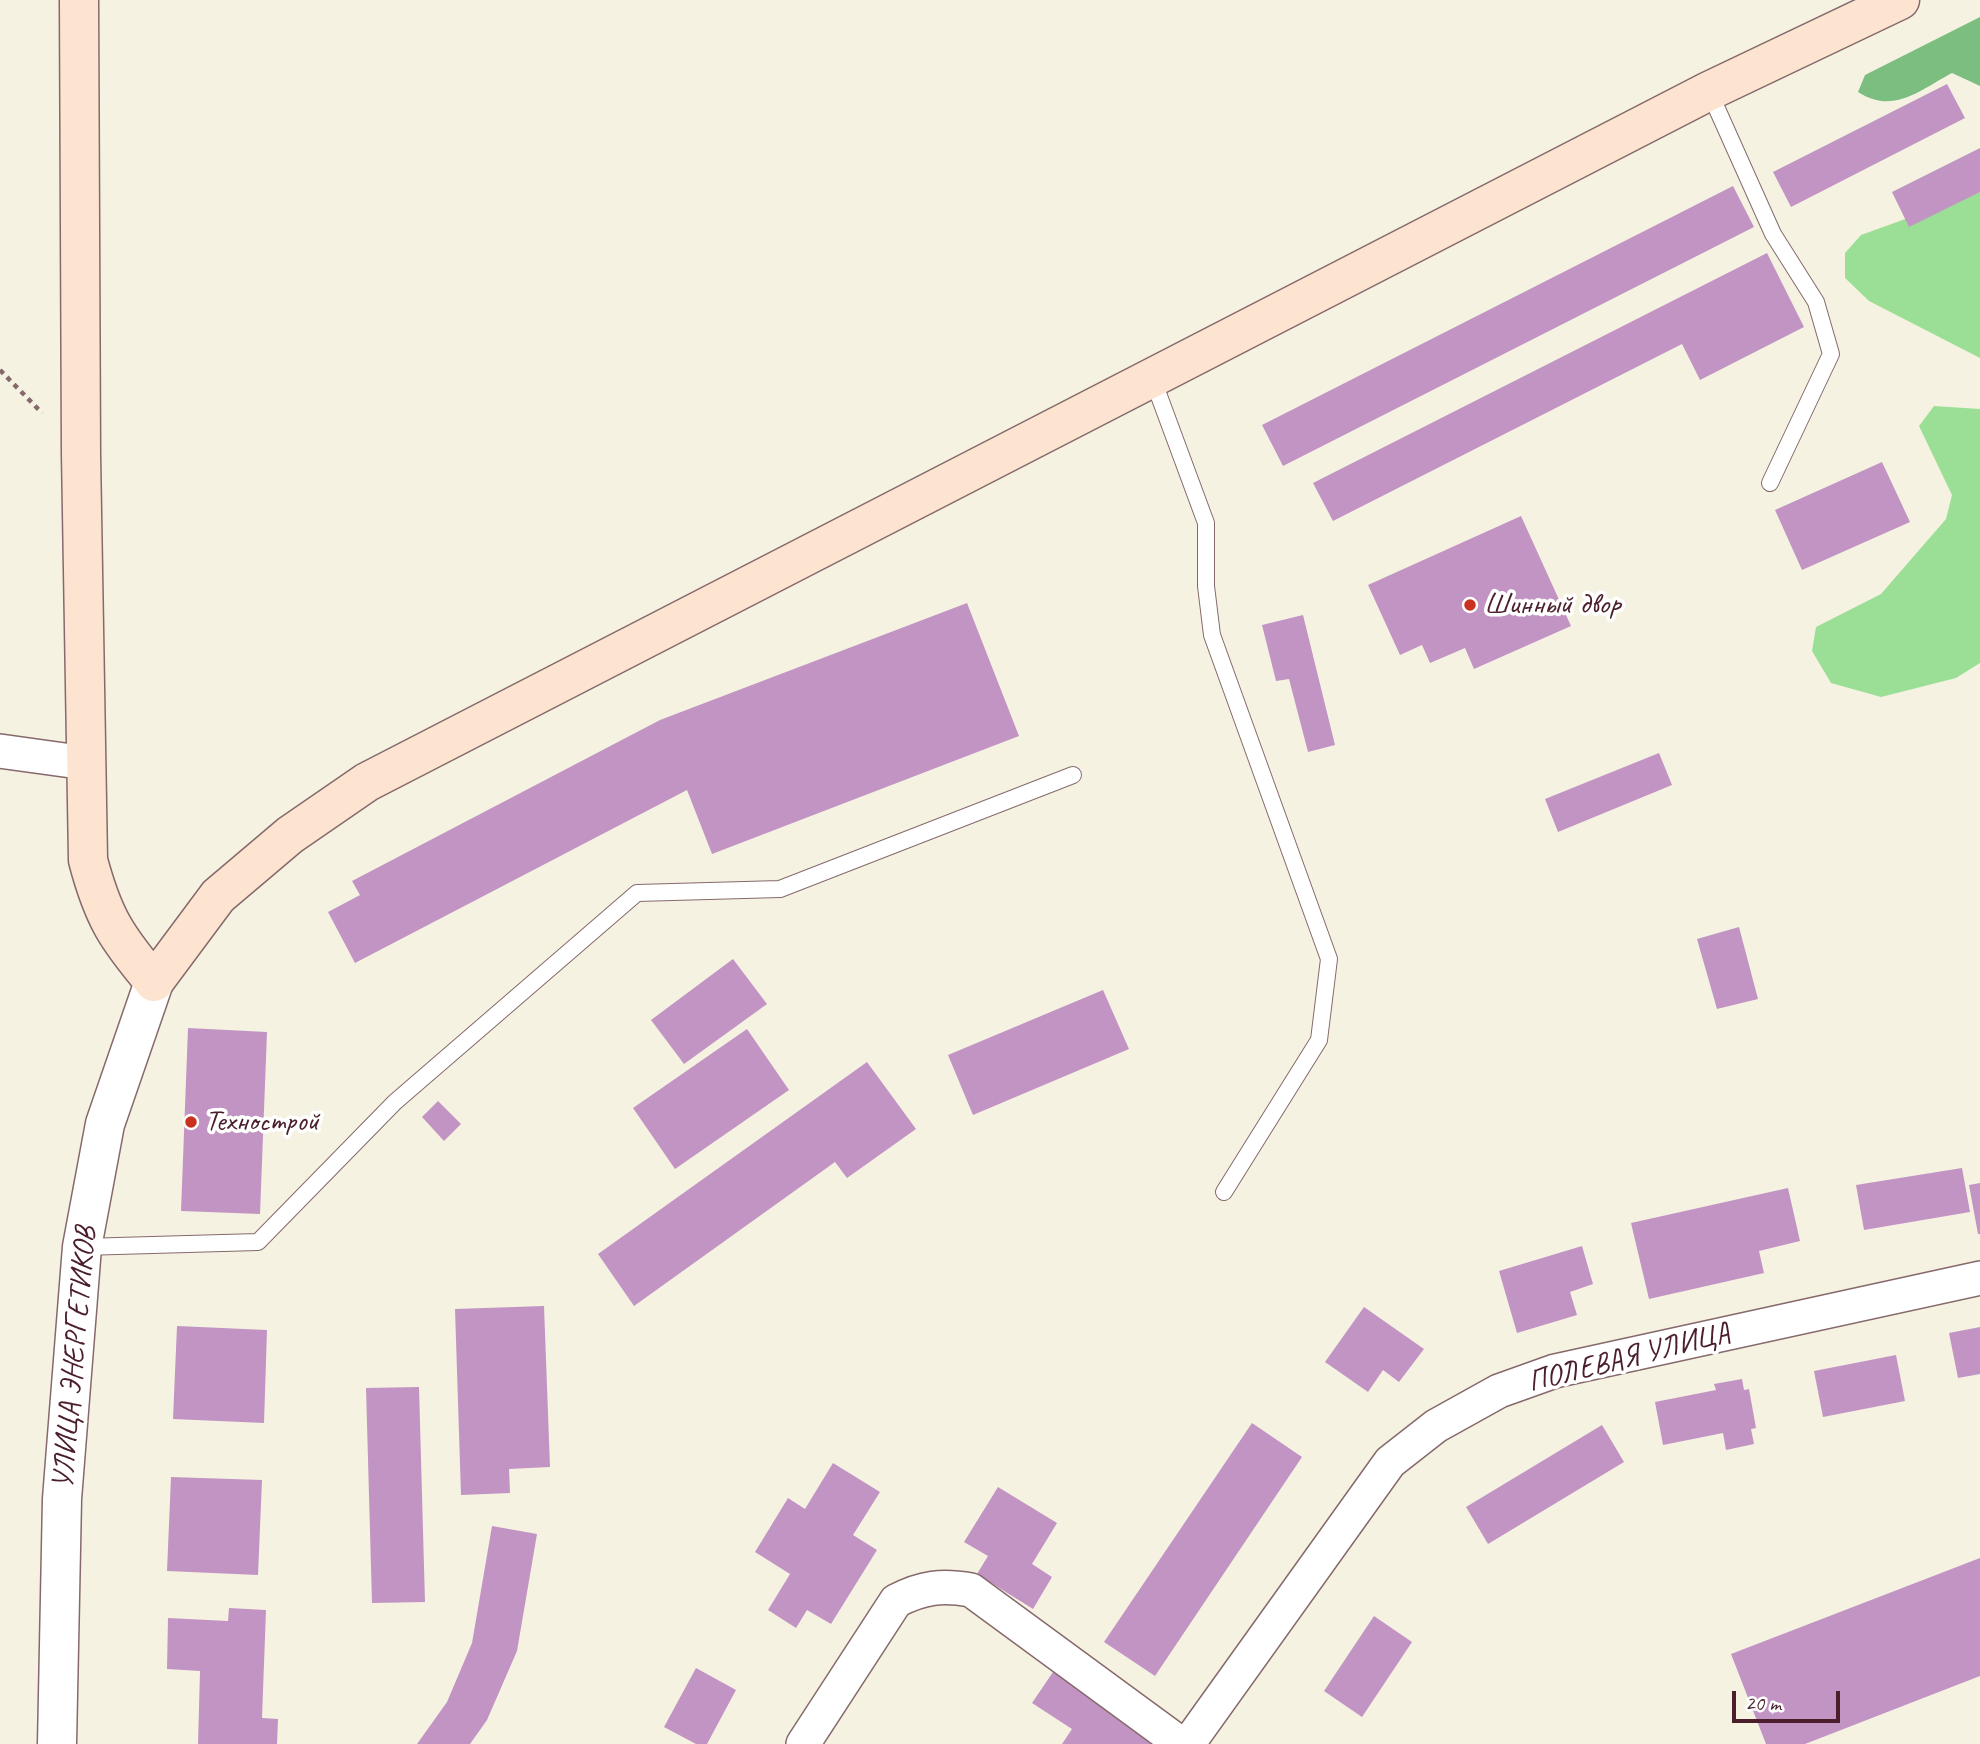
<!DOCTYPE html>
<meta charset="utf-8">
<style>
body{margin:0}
#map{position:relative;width:1980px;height:1744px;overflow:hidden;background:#f5f2e2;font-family:Caveat,sans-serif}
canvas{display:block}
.scale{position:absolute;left:1732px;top:1691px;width:108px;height:32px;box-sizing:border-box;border:4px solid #4a1f2b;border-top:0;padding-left:9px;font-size:21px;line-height:24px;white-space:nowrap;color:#4a1f2b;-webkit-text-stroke:5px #fff;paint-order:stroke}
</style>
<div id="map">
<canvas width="1980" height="1744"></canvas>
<div class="scale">20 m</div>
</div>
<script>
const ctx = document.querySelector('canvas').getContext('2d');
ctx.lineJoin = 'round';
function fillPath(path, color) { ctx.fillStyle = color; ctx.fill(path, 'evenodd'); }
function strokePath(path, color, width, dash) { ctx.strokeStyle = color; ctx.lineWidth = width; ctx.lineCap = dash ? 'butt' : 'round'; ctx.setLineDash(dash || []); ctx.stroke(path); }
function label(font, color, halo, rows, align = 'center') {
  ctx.font = font + ' Caveat,sans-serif'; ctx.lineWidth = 7; ctx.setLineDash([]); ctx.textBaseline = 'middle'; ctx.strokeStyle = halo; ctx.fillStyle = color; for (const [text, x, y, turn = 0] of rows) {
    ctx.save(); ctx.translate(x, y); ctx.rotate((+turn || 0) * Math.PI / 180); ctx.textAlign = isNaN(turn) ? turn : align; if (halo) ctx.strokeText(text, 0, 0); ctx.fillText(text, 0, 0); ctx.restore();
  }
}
fillPath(new Path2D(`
 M1980,192V358L1869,301L1845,278V253L1861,235Z
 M1934,406L1980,409V663L1956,678L1881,697L1831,683L1812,651L1816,627L1881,594L1946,519L1952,495L1919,426Z`), '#9bdf96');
fillPath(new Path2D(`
 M1980,17V86L1952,73C1920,90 1893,115 1858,92L1865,75Z`), '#7cbe7f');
fillPath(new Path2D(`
 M1947,84L1965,118L1791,207L1773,172Z
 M1980,148V192L1909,227L1892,192Z
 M1733,186L1754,227L1283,466L1262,425Z
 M1767,253L1804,327L1700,380L1682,344L1333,521L1313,483Z
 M1882,462L1910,522L1802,570L1775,510Z
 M1521,516L1571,626L1474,669L1465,648L1430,663L1422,645L1400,655L1368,585Z
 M967,603L1019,736L712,854L687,790L355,963L328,912L360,895L352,881L660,720Z
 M1303,615L1335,745L1308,752L1289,679L1276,681L1262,625Z
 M1659,753L1672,785L1558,832L1545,799Z
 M1739,927L1758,999L1717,1009L1697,939Z
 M733,959L767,1004L684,1064L651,1020Z
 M1103,990L1129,1049L973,1115L948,1055Z
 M188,1028L267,1032L260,1214L181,1211Z
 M747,1029L789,1090L675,1169L633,1108Z
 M867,1062L916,1129L847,1178L835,1162L634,1306L598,1254Z
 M438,1101L461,1124L444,1141L422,1117Z
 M1962,1168L1970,1212L1864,1230L1856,1185Z
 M1980,1183V1234H1978L1969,1185Z
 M1788,1188L1800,1241L1759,1251L1764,1273L1649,1299L1631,1223Z
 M1582,1246L1593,1284L1570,1292L1577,1315L1517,1333L1499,1271Z
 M544,1306L550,1467L509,1469L510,1493L461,1495L455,1309Z
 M1364,1307L1424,1349L1399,1382L1383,1370L1368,1392L1325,1362Z
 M177,1326L267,1330L264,1423L173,1419Z
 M1980,1327V1374L1958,1378L1949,1333Z
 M1896,1355L1905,1401L1823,1417L1814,1371Z
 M1742,1379L1744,1390L1749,1389L1756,1428L1751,1429L1754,1444L1726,1450L1723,1433L1663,1445L1655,1402L1716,1390L1714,1384Z
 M419,1387L425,1602L372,1603L366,1388Z
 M1252,1423L1302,1457L1155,1676L1104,1642Z
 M1602,1425L1624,1462L1488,1544L1466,1507Z
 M833,1463L880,1492L853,1535L877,1550L831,1624L807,1610L796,1628L768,1610L790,1574L755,1552L788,1498L805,1509Z
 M171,1477L262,1480L258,1575L167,1571Z
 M998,1487L1057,1523L1032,1564L1052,1577L1033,1609L977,1574L988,1556L964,1542Z
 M492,1526L537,1534L517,1651L487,1720L470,1744H417L447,1702L472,1643Z
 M1980,1558V1676L1805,1744H1766L1731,1654Z
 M229,1608L266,1610L262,1718L278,1719L277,1744H198L200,1671L167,1669L168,1618L228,1621Z
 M1374,1616L1412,1642L1362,1717L1324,1691Z
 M696,1668L736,1690L707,1744H696L664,1727Z
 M1053,1672L1160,1744H1062L1072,1729L1032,1703Z`), '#c294c4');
const service = new Path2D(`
 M1709,91L1773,234L1816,302L1831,354L1770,483
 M1152,377L1206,523V586L1212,635L1329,959L1319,1040L1224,1192
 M82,1247L258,1242L395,1102L637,893L780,889L1073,775`);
const minor = new Path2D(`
 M0,751L86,763
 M803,1744L896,1601C923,1587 942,1585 971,1590L1181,1744
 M1188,1744L1390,1462L1436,1426L1499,1391L1555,1371L1980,1278`);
const tertiary = new Path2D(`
 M57,1744L62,1499L82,1247L105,1124L154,982`);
const secondary = new Path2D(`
 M79,0L81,454L88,860C103,917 116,937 154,982L218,896L290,835L367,782L1709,91L1900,0`);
strokePath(service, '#86696b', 18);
strokePath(minor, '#86696b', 36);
strokePath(tertiary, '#86696b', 41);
strokePath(secondary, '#86696b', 41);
strokePath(new Path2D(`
 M0,370L42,413`), '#86696b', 4.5, [5, 5]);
strokePath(service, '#fff', 16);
strokePath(minor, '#fff', 33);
strokePath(tertiary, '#fff', 38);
strokePath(secondary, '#fde4d1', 38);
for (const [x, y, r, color] of [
 [1470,605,7,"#c8321e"],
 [191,1122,7,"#c8321e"]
]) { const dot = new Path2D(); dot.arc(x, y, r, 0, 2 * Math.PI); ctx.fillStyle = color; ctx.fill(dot); strokePath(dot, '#fff', 2.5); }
label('30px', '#4a1f2b', '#fff', [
 ["Шинный двор",1484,605],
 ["Технострой",205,1122]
], 'left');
label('30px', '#4a1f2b', '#fff', [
 ["УЛИЦА ЭНЕРГЕТИКОВ",75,1358,-85],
 ["ПОЛЕВАЯ УЛИЦА",1629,1358,-14]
]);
</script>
